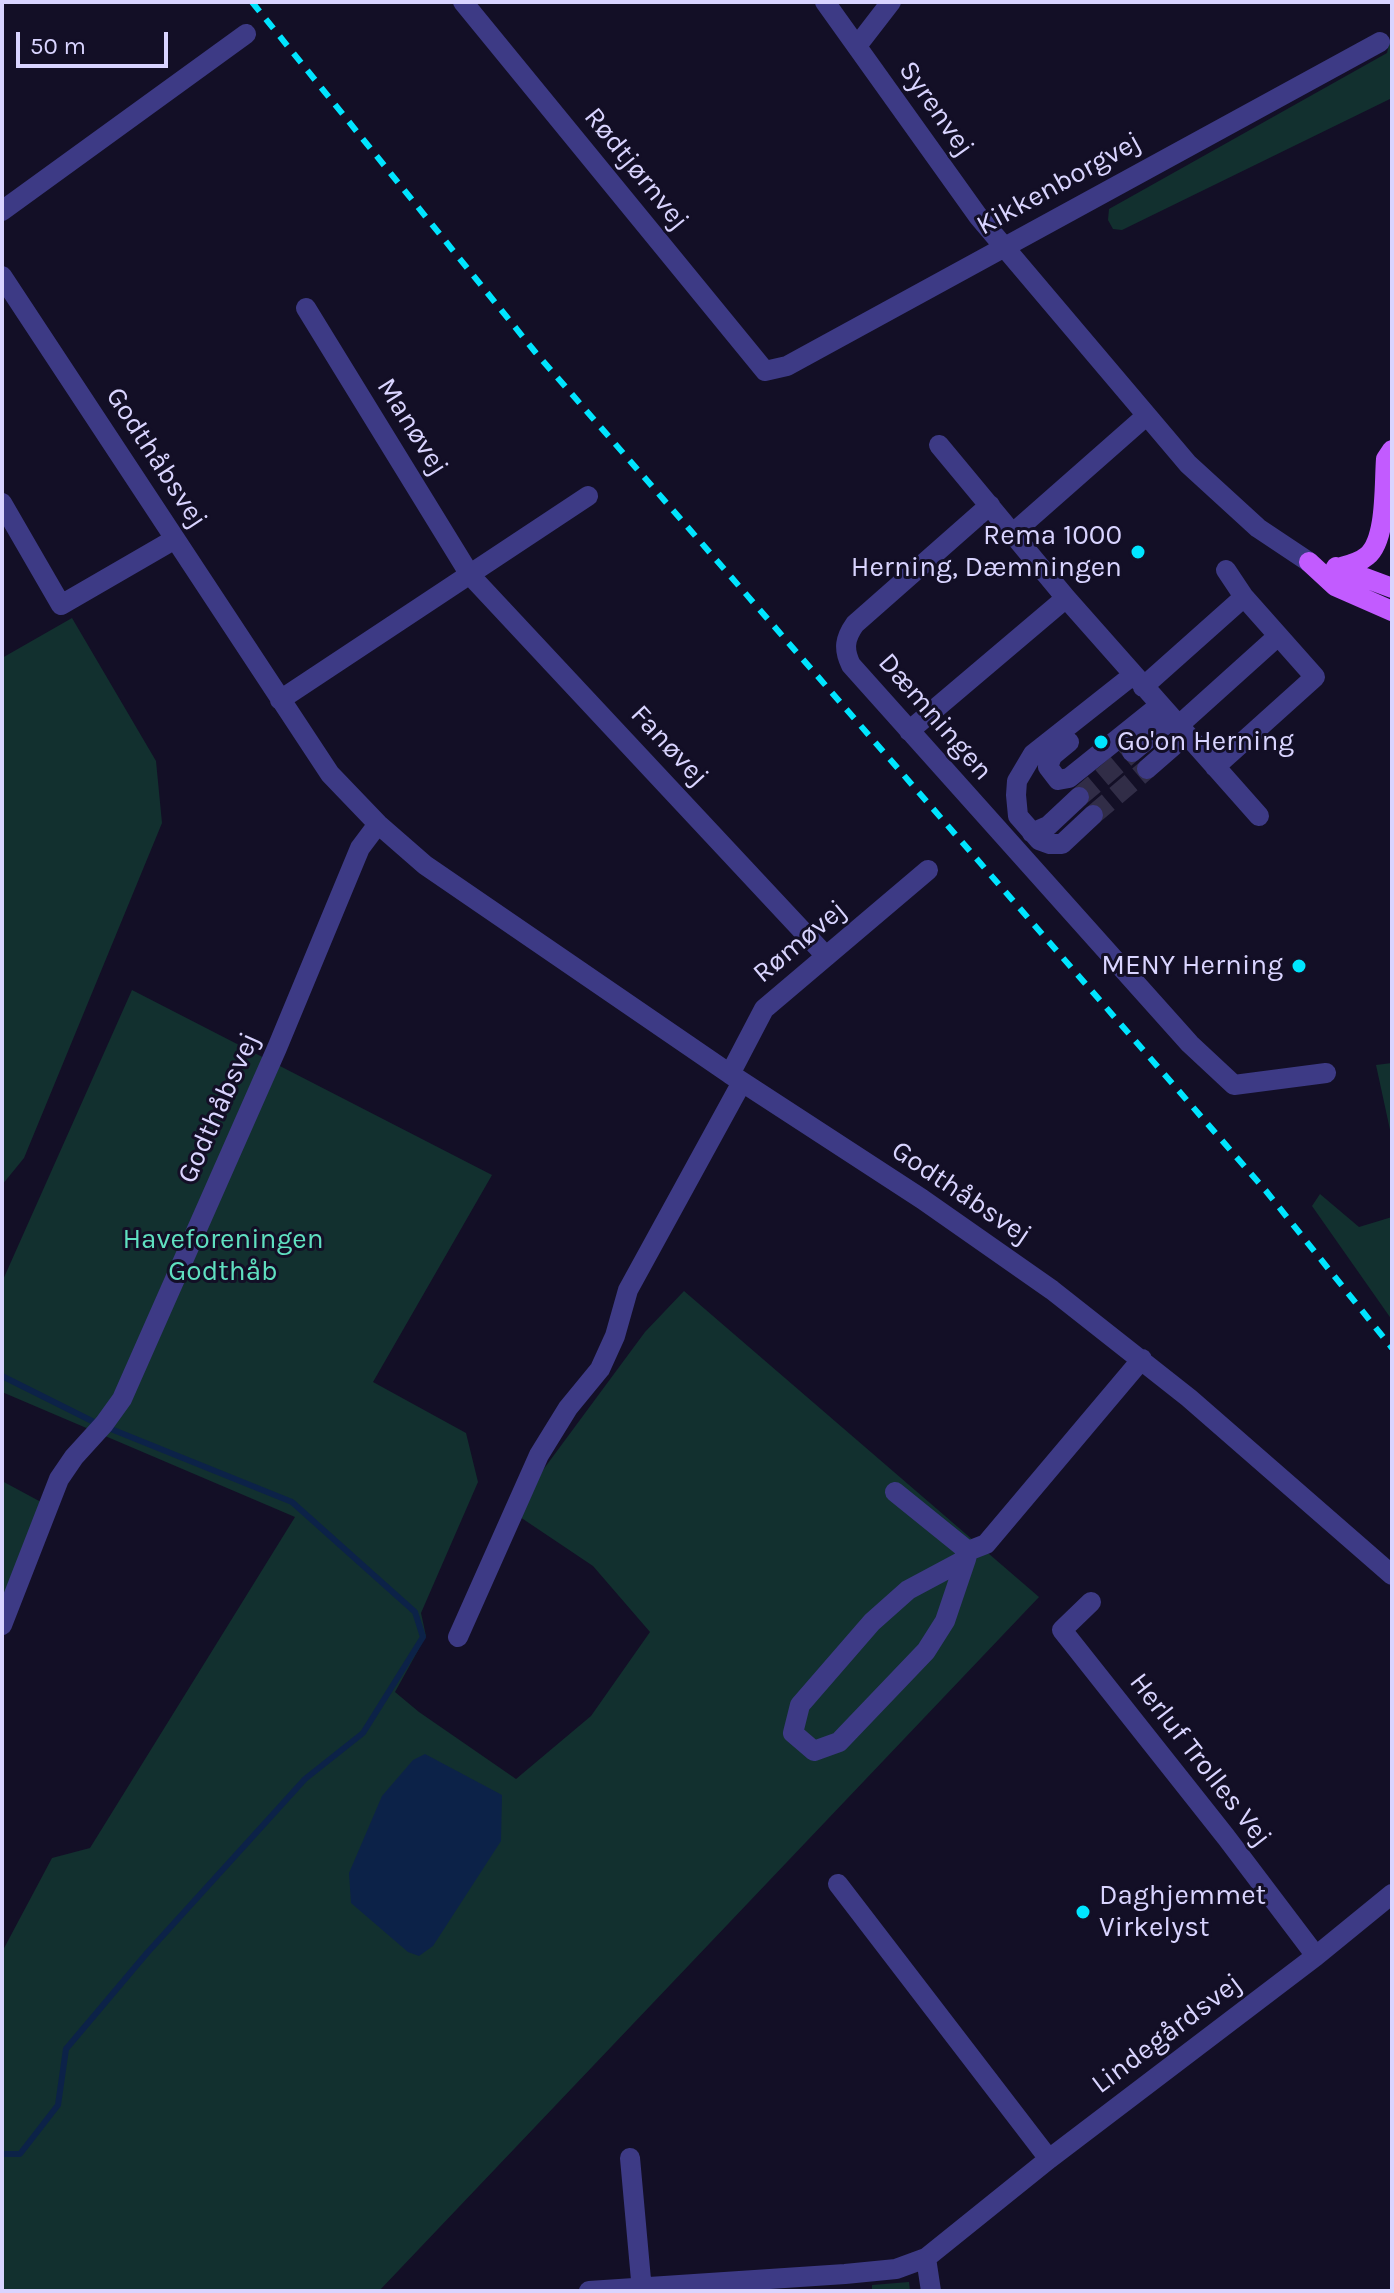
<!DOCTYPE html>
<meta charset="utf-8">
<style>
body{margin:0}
#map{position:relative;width:1394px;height:2293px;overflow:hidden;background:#130f26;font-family:Karla,sans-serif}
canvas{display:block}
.frame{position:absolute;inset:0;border:4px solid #d9d4ff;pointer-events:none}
.scale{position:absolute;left:16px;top:32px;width:152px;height:36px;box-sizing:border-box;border:4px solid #d9d4ff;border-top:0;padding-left:10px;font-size:24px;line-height:28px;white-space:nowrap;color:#d9d4ff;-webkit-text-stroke:6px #130f26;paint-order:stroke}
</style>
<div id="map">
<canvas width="1394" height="2293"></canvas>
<div class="frame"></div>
<div class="scale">50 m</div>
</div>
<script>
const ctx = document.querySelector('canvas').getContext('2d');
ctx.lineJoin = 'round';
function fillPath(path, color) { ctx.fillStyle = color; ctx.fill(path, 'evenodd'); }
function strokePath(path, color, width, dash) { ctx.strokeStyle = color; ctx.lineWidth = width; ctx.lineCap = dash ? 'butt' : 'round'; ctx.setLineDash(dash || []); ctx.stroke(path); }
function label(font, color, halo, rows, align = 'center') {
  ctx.font = font + ' Karla,sans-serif'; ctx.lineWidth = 6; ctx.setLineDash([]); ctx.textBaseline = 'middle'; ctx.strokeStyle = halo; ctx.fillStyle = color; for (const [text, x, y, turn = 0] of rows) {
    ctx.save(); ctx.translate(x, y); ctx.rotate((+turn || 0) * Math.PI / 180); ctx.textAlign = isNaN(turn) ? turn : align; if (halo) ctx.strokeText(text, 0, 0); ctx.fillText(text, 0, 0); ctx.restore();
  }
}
fillPath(new Path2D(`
 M1392,33V98L1122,230L1113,229L1108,220L1109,209L1387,53Z
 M72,618L156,761L162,823L24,1158L2,1185V658Z
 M132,990L492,1175L373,1382L466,1433L478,1482L421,1613L426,1636L395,1692L419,1712L516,1779L591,1716L650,1632L593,1566L520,1517L540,1474L645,1332L684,1291L1039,1597L379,2291H2V1952L52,1858L90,1848L295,1517L2,1392V1282Z
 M1392,1063V1139L1376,1065Z
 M1320,1194L1359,1227L1392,1217V1320L1312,1206Z
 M2,1481L41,1502L2,1610Z
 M909,2282L910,2291H872V2285Z`), '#12302f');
fillPath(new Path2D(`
 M425,1754L502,1795L501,1841L433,1946L419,1956L408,1952L351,1903L349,1873L382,1796L413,1760Z`), '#0c2248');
strokePath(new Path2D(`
 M2,1376L96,1423
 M2,2154H20L58,2105L66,2049L147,1953L305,1779L363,1733L423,1637L415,1612L292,1502L111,1429`), '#0c2248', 6);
strokePath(new Path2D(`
 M1079,797L1132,752
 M1093,815L1147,769`), '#312d47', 20, [20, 10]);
strokePath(new Path2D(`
 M463,2L765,371L787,366L1380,42
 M825,2L978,216L1188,464L1258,528L1309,562
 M857,46L891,2
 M2,211L246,34
 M2,276L330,774L378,824L425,865L730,1074L922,1199L1052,1290L1189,1398L1392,1575
 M306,308L470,575L826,956
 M939,445L1066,598L1259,816
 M2,503L61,605L175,539
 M990,505L855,624C845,638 843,649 851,665L1190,1044L1234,1085L1326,1073
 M1012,534L1146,416
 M1226,570L1244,597
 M1143,687L1244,597L1315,677L1215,767
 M280,700L588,496
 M1178,726L1278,636
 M909,731L1066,598
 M1069,742L1052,756L1048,767L1058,780L1069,778L1160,705
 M1132,752L1172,719
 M1147,769L1186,735
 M1093,815L1062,844H1050L1039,840L1018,816L1016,795L1017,781L1033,754L1133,675
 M1032,833L1048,826L1079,797
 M730,1074L764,1009L928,870
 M895,1492L968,1551L986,1544L1142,1359
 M966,1559L908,1590L872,1622L800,1705L793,1733L814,1751L839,1742L926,1651L945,1621L966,1559L968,1551
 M1091,1602L1062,1630L1226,1837L1316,1956
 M2,1625L59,1479L74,1457L104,1424L122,1399L277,1048L360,848L378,824
 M458,1637L539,1455L568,1408L600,1369L615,1336L628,1290L742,1082
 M838,1884L1049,2159
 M630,2158L642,2291
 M926,2258L931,2291
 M589,2291L845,2274L896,2269L926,2258L1049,2159L1316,1956L1392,1894`), '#3d3a85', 20);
strokePath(new Path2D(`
 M1309,562L1335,586L1392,611
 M1336,567L1392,588
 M1338,568C1348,565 1359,563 1367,556C1387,540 1384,484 1386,459L1392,450`), '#c25bff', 20);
strokePath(new Path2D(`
 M252,2L536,353L1266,1191L1392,1348`), '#00e5ff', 6, [12, 10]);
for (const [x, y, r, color] of [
 [1138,552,8,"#00e5ff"],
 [1101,742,8,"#00e5ff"],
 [1299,966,8,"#00e5ff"],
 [1083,1912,8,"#00e5ff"]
]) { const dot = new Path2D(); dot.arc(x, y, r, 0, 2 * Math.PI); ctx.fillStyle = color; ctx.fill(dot); strokePath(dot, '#130f26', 3); }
label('28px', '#d9d4ff', '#130f26', [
 ["Syrenvej",936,109,55],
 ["Rødtjørnvej",636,169,51],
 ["Kikkenborgvej",1059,184,-29],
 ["Manøvej",412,427,58],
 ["Godthåbsvej",156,458,57],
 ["Dæmningen",935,717,49],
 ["Fanøvej",669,746,47],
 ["Rømøvej",800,942,-40],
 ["Godthåbsvej",219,1108,-66],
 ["Godthåbsvej",961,1193,34],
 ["Herluf Trolles Vej",1200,1760,52],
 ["Lindegårdsvej",1167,2034,-37]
]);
label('28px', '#d9d4ff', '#130f26', [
 ["Rema 1000",1122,536],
 ["Herning, Dæmningen",1122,568],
 ["Go'on Herning",1117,742,"left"],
 ["MENY Herning",1283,966],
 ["Daghjemmet",1099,1896,"left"],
 ["Virkelyst",1099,1928,"left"]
], 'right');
label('28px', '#5fe0c0', '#130f26', [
 ["Haveforeningen",223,1240],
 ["Godthåb",223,1272]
]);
</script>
